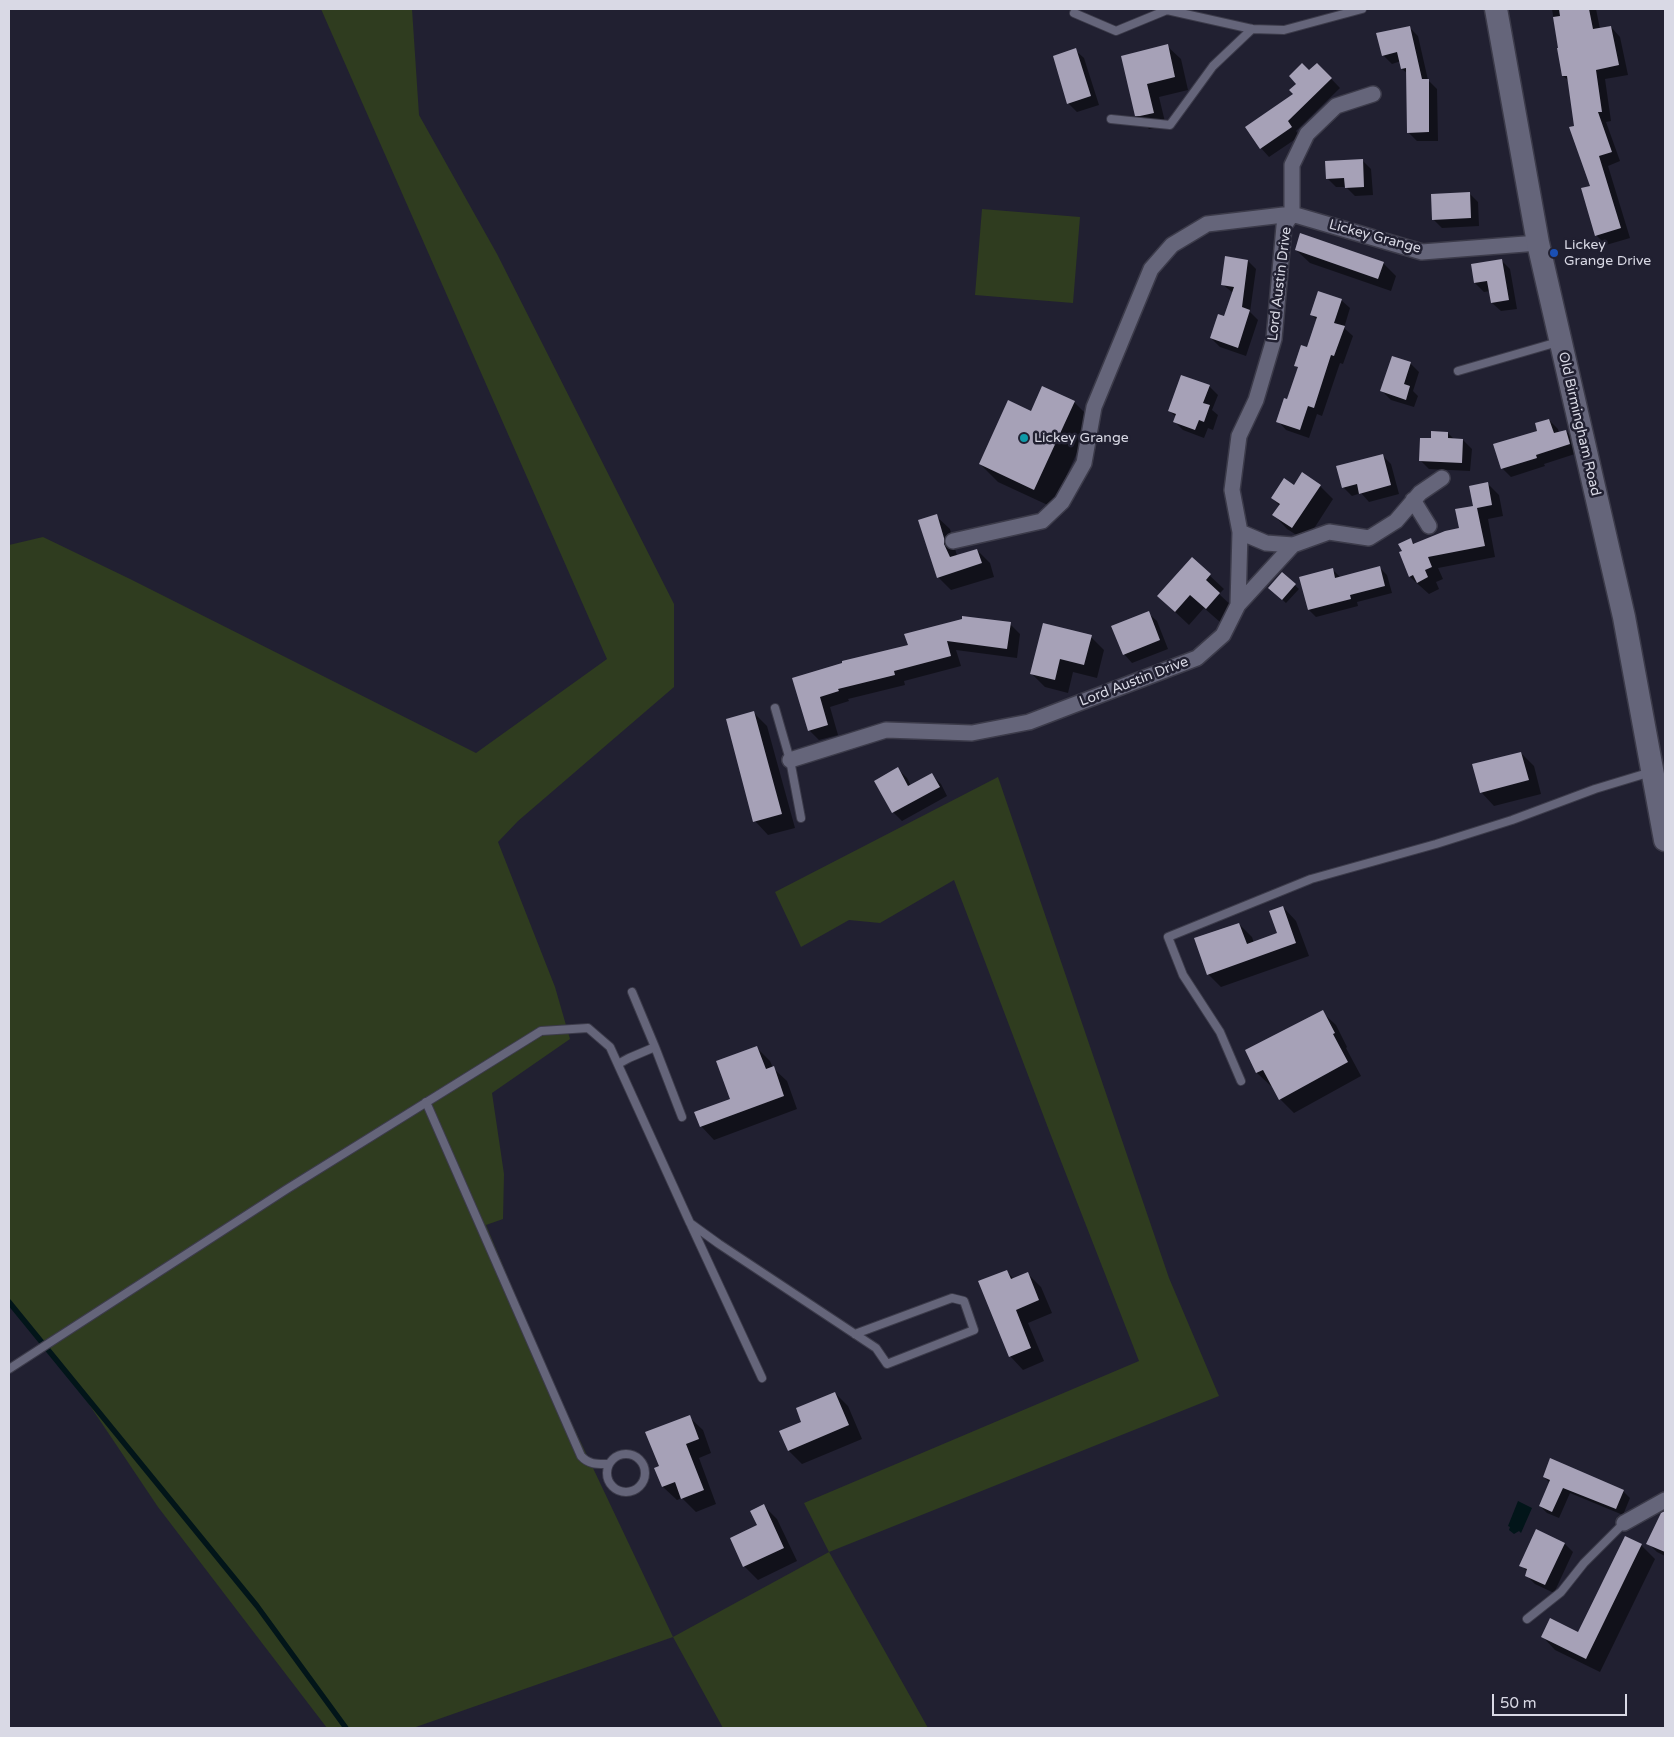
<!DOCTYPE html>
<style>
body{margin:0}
#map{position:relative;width:1674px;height:1737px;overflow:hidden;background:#212031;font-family:"Varela Round",sans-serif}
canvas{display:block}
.frame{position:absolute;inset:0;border:10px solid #d9d9e5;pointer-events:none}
.scale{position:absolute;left:1492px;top:1694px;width:135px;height:22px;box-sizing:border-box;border:2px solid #d9d9e5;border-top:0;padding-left:6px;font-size:15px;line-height:18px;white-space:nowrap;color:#d9d9e5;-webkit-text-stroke:4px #212031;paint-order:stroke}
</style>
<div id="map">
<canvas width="1674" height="1737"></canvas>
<div class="frame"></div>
<div class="scale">50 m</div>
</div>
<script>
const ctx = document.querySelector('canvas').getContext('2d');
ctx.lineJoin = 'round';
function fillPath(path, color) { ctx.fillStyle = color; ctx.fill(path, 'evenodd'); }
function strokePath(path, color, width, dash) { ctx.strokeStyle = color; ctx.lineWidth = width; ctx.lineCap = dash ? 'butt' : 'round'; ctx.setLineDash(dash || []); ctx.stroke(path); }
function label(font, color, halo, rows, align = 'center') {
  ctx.font = font + ' "Varela Round",sans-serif'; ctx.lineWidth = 5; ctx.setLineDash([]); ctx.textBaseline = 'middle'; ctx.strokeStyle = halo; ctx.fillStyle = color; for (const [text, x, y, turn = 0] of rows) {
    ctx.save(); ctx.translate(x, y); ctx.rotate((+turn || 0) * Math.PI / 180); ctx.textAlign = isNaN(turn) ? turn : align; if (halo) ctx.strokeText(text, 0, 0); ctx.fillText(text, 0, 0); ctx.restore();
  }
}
fillPath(new Path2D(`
 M321,9H412L419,115L497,254L674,604V687L518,821L498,842L555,987L570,1039L492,1093L504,1174L503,1219L486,1225L547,1371L673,1637L829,1552L804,1503L1139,1361L1050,1133L954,880L880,923L849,920L801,947L775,892L998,777L1169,1278L1219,1396L829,1552L928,1728H723L673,1637L413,1728H327L158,1507L60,1361L9,1302V545L43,537L130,579L476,753L607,659Z
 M982,209L1080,217L1073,303L975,295Z`), '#2f3c1f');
fillPath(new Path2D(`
 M1518,1501L1532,1508L1521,1533L1519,1531L1514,1534L1509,1530L1510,1527L1508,1526Z`), '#021519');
fillPath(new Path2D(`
 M1552,9H1596L1600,29L1611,27L1620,37L1628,75L1605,79L1611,121L1606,122L1620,161L1608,166L1630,238L1606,245L1596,235L1592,186L1575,126L1569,81L1563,76Z
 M1409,27L1418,36L1428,80L1437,89L1438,141H1417L1408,132L1407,73L1402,69L1401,61L1392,64L1383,55Z
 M1167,46L1181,59L1188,90L1159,97L1166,126L1149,129L1136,115L1122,57Z
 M1075,50L1084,58L1099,105L1077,112L1068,103Z
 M1317,64L1340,88L1296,131L1300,136L1269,157L1261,148L1309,72Z
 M1362,160L1371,169L1373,195L1355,196L1346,187H1336L1328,179Z
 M1469,193L1478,202L1479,226L1442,228L1433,219Z
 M1296,250L1383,263L1396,276L1391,291L1310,263Z
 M1501,260L1510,269L1517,309L1501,311L1492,303L1490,291L1484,292L1475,283L1472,265Z
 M1248,261L1256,269L1250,312L1258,320L1246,356L1220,347L1211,338L1225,318L1233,293L1222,284Z
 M1341,300L1350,308L1344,328L1353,336L1343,364L1340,363L1322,416L1317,414L1309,438L1286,430L1278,421L1288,401L1299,369L1296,366L1308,349L1317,320L1311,314Z
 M1410,363L1419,372L1413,391L1418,396L1414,407L1391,400L1382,391Z
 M1209,386L1218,395L1212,410L1218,415L1213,430L1208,428L1204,438L1183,430L1174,421L1176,417L1170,411Z
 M1074,402L1092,420L1052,507L998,482L980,464L1032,412Z
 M1549,420L1558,429L1559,433L1566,431L1574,440L1578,453L1544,464L1545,466L1511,477L1502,468Z
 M1448,433L1455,440H1463L1472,449L1470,471L1429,469L1420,460L1432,440Z
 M1382,455L1391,464L1399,494L1369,502L1361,493L1352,496L1343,487Z
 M1488,484L1499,495L1503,516L1488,519L1495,557L1438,568L1443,579L1436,582L1439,589L1429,594L1410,577L1400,553L1403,552L1410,540L1416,545L1460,529Z
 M1294,486H1320L1333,499L1306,541L1287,529L1274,515L1280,506L1272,498Z
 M936,516L950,529L957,556L977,550L990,563L994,577L951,590L938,577Z
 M1192,559L1224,589L1219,594L1233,607L1220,622L1204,608L1189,625L1172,609Z
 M1380,568L1387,575L1392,593L1357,602L1358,606L1316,617L1309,610L1332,569L1340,577Z
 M1282,574L1299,589L1286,603L1274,592Z
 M1148,613L1157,621L1168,649L1132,663L1124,654Z
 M1010,624L1020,634L1017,658L956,650L961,666L904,681L905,685L848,699L849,701L830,707L838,735L819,740L809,730L794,679L910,646Z
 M1091,637L1104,650L1097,678L1073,672L1068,693L1045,687L1031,673Z
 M754,713L767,726L795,828L768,835L755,821Z
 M1521,753L1534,766L1541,794L1494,806L1481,792Z
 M898,769L907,778L911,786L932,775L941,784L947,796L902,821L893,812Z
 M1283,907L1296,921L1309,956L1221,987L1208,974L1239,924L1252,937L1254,943L1279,934Z
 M1322,1012L1336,1025L1347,1047L1346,1048L1361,1076L1294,1113L1280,1099L1273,1085L1271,1086L1257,1073L1246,1051Z
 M757,1048L770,1061L773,1068L787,1081L797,1109L714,1140L701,1126L731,1099Z
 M1006,1271L1014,1279L1028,1274L1041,1287L1052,1313L1028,1323L1044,1361L1023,1370L1010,1356Z
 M835,1393L848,1406L862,1439L802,1464L789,1451L803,1423Z
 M689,1417L703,1430L711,1453L699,1458L716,1504L696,1512L682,1498L677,1500L663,1487L656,1468L660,1467Z
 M1544,1477L1623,1491L1630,1498L1623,1515L1570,1493L1559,1518L1547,1513L1540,1506L1550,1483Z
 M764,1506L777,1519L797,1561L758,1580L744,1566Z
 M1657,1524L1665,1528V1556L1657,1552L1648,1543Z
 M1625,1538L1641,1545L1655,1559L1600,1672L1555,1650L1542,1636L1579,1633Z
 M1565,1544L1573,1552L1554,1593L1535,1584L1526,1575L1528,1572L1521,1565Z`), '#0007');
strokePath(new Path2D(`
 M9,1302L257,1606L346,1728`), '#021519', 5.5);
fillPath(new Path2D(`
 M1559,9H1589L1593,29L1611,26L1619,65L1596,70L1602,112H1598L1612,152L1599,156L1621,228L1595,236L1581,188L1590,186L1569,127L1574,126L1567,76H1562L1557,48H1558L1553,17L1560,16Z
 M1410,26L1422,79H1429V132L1407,133L1406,68L1401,69L1397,52L1382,56L1376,33Z
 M1168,44L1175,77L1147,84L1154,113L1140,116H1135L1121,56Z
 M1076,48L1091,96L1067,104L1053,56Z
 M1302,63L1309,70L1317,63L1332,78L1288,121L1292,127L1260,149L1245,127L1293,94L1289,90L1296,84L1289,76Z
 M1363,159L1364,187L1345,188L1344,178L1326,179L1325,161Z
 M1470,192L1471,218L1432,220L1431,194Z
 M1300,233L1384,262L1378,279L1295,250Z
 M1225,256L1248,260L1242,307L1250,310L1238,348L1210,338L1218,314L1224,316L1234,287L1221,285Z
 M1502,259L1509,300L1491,303L1487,281L1474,283L1471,264Z
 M1318,291L1342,299L1334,323L1345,326L1334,356L1331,355L1314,408L1308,406L1300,430L1276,422L1284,398L1287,399L1298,367L1294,366L1301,345L1307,347L1317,317L1310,315Z
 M1392,356L1411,362L1404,384L1410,386L1406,400L1380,391Z
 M1181,375L1210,385L1203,403L1210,405L1204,422L1199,420L1195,430L1173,422L1176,414L1168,411Z
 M1042,386L1075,401L1034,490L979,464L1008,400L1031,411Z
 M1549,419L1554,433L1566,430L1570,444L1536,455L1537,458L1501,469L1493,444L1537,431L1535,423Z
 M1431,431L1448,432V438L1463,439L1462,463L1419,461L1420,438H1431Z
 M1383,454L1391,485L1359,494L1357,484L1342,488L1336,466Z
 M1302,472L1321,485L1292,528L1272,515L1280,504L1271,498L1284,478L1294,485Z
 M1488,482L1492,505L1477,508L1485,546L1428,557L1432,567L1425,570L1428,577L1417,583L1413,575L1409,577L1399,552L1402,551L1398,544L1411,538L1413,544L1445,531L1459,528L1455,509L1473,506L1469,486Z
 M937,514L944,538V544L950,557L977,549L982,563L937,578L918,520Z
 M1192,557L1211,574L1206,580L1220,593L1206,609L1190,595L1175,612L1157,596Z
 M1380,566L1385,586L1350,595L1351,599L1308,610L1299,577L1333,568L1335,578Z
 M1282,572L1296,584L1282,600L1268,588Z
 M1149,611L1160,640L1123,655L1111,626Z
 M962,616L1011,622L1007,649L947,641L951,656L894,671L895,675L838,689L839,691L820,697L828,725L808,731L792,678L842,663V661L908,645L904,634L962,619Z
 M1043,623L1092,635L1084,665L1060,659L1055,680L1030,674Z
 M754,711L782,814L753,822L726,719Z
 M1521,752L1529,780L1480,793L1472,764Z
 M898,767L908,786L932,773L940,787L892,813L874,781Z
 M1283,906L1296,943L1207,975L1194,938L1239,923L1247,944L1277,933L1269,911Z
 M1323,1010L1335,1033L1333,1034L1348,1062L1279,1100L1263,1070L1256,1073L1245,1050Z
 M757,1046L766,1069L774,1066L784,1096L700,1127L694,1112L730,1099L716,1061Z
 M1007,1270L1011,1279L1028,1272L1039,1300L1016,1310L1031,1348L1009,1357L978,1281Z
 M835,1392L849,1425L788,1451L779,1431L801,1422L796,1408Z
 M690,1415L699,1439L686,1444L704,1490L681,1499L675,1482L662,1487L654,1468L659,1466L645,1432Z
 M1550,1458L1624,1490L1616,1509L1563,1488L1552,1512L1539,1506L1550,1480L1543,1477Z
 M764,1504L784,1548L743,1567L730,1538L757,1525L750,1511Z
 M1665,1511V1552L1646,1544L1661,1513Z
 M1536,1529L1565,1543L1545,1585L1525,1576L1527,1569L1519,1566Z
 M1625,1536L1642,1544L1586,1659L1541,1637L1550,1618L1578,1632Z`), '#a6a1b7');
const lane = new Path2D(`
 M1074,13L1116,31L1167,10L1252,29L1284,30L1362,9
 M1111,119L1170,125L1213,66L1252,29
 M1458,371L1558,342
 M775,708L790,760L801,818
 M632,992L655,1047
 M618,1064L629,1058L655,1047L682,1117
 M1241,1081L1220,1032L1183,975L1168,937L1311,879L1436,844L1512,820L1595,789L1651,772
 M426,1102L581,1456C589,1465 598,1464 608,1464
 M691,1225L762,1378
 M9,1369L287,1189L541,1031L588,1028L610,1047L690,1223L719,1244L876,1348L887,1364L974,1330L964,1301L952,1298L855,1334
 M607 1473a19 19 0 1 1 38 0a19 19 0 1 1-38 0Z
 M1527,1619L1561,1592L1584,1563L1624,1523`);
const street = new Path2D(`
 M1413,500L1429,526
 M1240,532L1266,543L1293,545L1329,532L1369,538L1396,521L1420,493L1442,478
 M953,541L1042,521L1062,502L1084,463L1094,407L1151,269L1172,245L1207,224L1292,214L1422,252L1538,243
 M1238,605L1293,545
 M790,760L886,730L972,733L1029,722L1197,658L1223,635L1238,605L1240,532L1232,490L1239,436L1256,400L1274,339L1284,226L1292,214V165L1307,134L1336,106L1373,94
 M1624,1523L1665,1500`);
const secondary = new Path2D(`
 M1496,9L1538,243L1624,617L1665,840`);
strokePath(lane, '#3c3b4a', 10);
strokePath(street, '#3c3b4a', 18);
strokePath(secondary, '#3c3b4a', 25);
strokePath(lane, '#65657a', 8);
strokePath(street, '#65657a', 15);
strokePath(secondary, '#65657a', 22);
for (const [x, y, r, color] of [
 [1554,253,5,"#1a4fb4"],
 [1024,438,5,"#0f9aa8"]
]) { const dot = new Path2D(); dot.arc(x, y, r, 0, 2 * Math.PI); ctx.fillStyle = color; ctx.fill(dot); strokePath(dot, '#212031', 2); }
label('14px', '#d9d9e5', '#212031', [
 ["Lickey Grange",1375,237,15],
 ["Lord Austin Drive",1280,284,-83],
 ["Old Birmingham Road",1579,424,77],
 ["Lord Austin Drive",1134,682,-21]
]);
label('14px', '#d9d9e5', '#212031', [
 ["Lickey",1564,245],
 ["Grange Drive",1564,261],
 ["Lickey Grange",1034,438]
], 'left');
</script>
